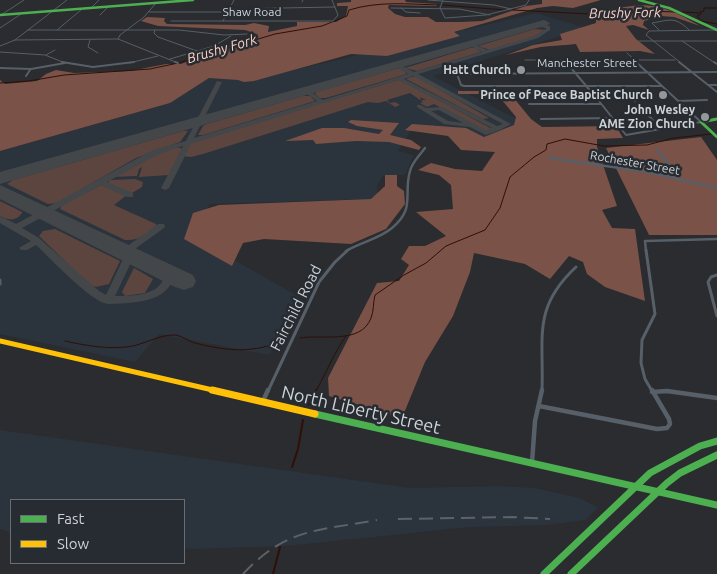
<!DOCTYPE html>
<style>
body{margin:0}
#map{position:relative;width:717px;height:574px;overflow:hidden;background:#2a2c2f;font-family:Ubuntu,sans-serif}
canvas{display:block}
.legend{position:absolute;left:10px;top:499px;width:175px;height:65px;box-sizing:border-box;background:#272c32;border:1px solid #6a6e73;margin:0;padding:6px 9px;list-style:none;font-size:15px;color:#cfd2d5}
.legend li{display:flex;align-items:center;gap:10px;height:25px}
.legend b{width:25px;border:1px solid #6a6e73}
</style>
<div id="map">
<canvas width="717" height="574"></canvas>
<ul class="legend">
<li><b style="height:6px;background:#4caf50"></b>Fast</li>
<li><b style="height:6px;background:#ffc107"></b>Slow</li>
</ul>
</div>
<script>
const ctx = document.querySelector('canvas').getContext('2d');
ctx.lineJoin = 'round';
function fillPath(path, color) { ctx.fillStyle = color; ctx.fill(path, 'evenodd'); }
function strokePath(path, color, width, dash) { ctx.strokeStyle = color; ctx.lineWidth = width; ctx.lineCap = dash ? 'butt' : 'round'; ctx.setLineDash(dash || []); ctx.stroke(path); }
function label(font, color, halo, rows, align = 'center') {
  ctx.font = font + ' Ubuntu,sans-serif'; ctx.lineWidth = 5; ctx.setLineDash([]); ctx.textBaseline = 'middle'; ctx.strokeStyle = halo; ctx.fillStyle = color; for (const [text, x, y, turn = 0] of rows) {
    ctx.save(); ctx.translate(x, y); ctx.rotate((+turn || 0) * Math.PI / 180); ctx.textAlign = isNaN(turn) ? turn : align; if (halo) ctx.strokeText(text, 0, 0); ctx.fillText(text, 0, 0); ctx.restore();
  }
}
fillPath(new Path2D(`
 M536,13L586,28L433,76L527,124L480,138L412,129L398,151L414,155L405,175L383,176L377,186L378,196L372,199L210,204L190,235L298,296L269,355L159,334L135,362L0,334V151L170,103L179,86L219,71L260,78Z
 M0,430L410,488L499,486L535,488L580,498L598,508L585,520L547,525L470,527L286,546L193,549L184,548V500H11V533L0,529Z`), '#2b333c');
fillPath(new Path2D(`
 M535,29L545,30L533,37L490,50L478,46Z
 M470,48H475L481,52L417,71L405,68Z
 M396,69H401L407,74L326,98H320L315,94L316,92Z
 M411,77H417L489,118L483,119L406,79Z
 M398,80L405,82L492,129L488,131L482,130L434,104L427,107L420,103L423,102L421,100H426L420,97L421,99L420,100L410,93L387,100L390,103L395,102L400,105L395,107L400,110L386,101L378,103L368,102L203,154L191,157L183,156L189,145L193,142Z
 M303,96H310L315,101L203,135H198L203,126L207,124Z
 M183,131H188L180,142L136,158L57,203L48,204L7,184L13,180Z
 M175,148H181V151L169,175L139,177L142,167L139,169L137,176L112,177L147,158Z
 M135,179L143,182L142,187L132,193L108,183L110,180Z
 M101,185L127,195L114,205L156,224V227C147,235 138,241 125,240L60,209L62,205Z
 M0,201L22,212V213C16,222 8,220 0,216Z
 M55,229L120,261L109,284L96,287L90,285L39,236L43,231Z
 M134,268L153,279L145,293L125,296L122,292Z`), '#5c453f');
fillPath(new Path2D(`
 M351,0H405L406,2L437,4V6L389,5L388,8L395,14L405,17H428L436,22H461L482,21L526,6L542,4V0H601L573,8L553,6L537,8L454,32L460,36L387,56L351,54L254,81L244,82L238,80L209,78L170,103L0,151V80L5,84L37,81L46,74L56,70L74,73L130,71L166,64H181L257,34L245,30L158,26L141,21L147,17L165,18L164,21L167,24L245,25L254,23L269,26L268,32L297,26V22H336L346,16L348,6H337V3L351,2Z
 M640,5C663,5 680,14 700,26L674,17L661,16L644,21L643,25L649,30L633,25L626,26L636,39L655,54L640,51L580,52L576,44C563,46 549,45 536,48C526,50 516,53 506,55L533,45L562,40L560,34L596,23V15L588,14L593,11Z
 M458,91H508L531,119L542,127L616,126L623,138L597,139V147L617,206L602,210L612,228L635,229L645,301L605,287L587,274L583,262L569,256L550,279L525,264L474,253L470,272L453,316L425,362L402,418L329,396L328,378L377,283L399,281L409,265L401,259L409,246H425L446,236L416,212L453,209L451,185L439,175L418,170L431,163L455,169L482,171L495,152L461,150L448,136L405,130L412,124L466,128L484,137L514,125L516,117L497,94H458Z
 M351,120L399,123L390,135L411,140L421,147L419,150L389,142L356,141L316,144L313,140L285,141L322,128H344L379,134L383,130L357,126L348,122Z
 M701,137L717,160V235H649L606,148Z
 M385,175H397V186L404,191L405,204L386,229L351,244L264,239L243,243L232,266L184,239L193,213L219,205L371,199L385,186Z`), '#7a5248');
strokePath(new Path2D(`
 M443,5L505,10
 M717,8H704V11L700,12L701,14L697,16L701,21L717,24
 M513,10L609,15L647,11L676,12
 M682,12L699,13
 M0,83L29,81L64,75L150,69L178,63L275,34L322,26L347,16L349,10C378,1 408,4 438,5
 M300,338C321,334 361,345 371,318C374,311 373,302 375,295L404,275L426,263L446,246L485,230L500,208L510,177L534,157L546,150L547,144L565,139L604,146L647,145L674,138L711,134
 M65,341C87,346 111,350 133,346C146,343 160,335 174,335C181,335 188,341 195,343C226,351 254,354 284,340
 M316,391C326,373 334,353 346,336`), '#310f07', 1);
strokePath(new Path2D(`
 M308,405L316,390
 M292,467L298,449L303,420
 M273,574L280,547`), '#310f07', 2);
fillPath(new Path2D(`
 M538,24L550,26V30L538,38L418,74L511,124L500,130L486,135L470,127L444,124L417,107V105H421L426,108L442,107L486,130L492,128L398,80L191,144L169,188L165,190L161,188L183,146L159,154L107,182L133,193V197H127L101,185L22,228L39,238L99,291L106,295L125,255L120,252L122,250L158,224H164L165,226L164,228L132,251L135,254L115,296C131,296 156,296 163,280L159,271L164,268L167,269L173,280C167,293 157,298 143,301C132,303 119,304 108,304C92,303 50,258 36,245L27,250H21L19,248L31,241L0,223V216L16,224L153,150L186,141L217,81L222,82L194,138L317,101L304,92V90H308L323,100L408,74L394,66V64H398L414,72L482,52L468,45V43H472L487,50L534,36L546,29V28L538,26ZM413,76L503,124L497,126L404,79ZM439,110L463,123L448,121L431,111Z
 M11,173L15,175L14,177L0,182V177Z`), '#44474a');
fillPath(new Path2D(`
 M544,20L550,23L548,25L0,184V172Z
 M0,185L193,275L196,281L193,287L184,290L175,287L0,199Z`), '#44474a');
strokePath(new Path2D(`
 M428,0L494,5L511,9
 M443,0L440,8L445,18L486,15L526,5L529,0
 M302,2L303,0
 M156,3L144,17L120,35L118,39L178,63
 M91,8L99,0
 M391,8L459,9L490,15
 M401,8L406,12L420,13
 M230,9L335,7
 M149,12H228
 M1,15L24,0
 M100,15L107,8
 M171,21H333L338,15L332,0
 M223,21L234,0
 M0,28L21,14
 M28,30H179L224,35L247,34
 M57,30L81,10
 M155,30L154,33L158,37L197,51
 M659,30L652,23C670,20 675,16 689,30
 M15,40L118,39
 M90,40L88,47L98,53
 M639,41H717
 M682,41L715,63
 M0,46L15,40L67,0
 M0,52L45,55L65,63
 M627,53L638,63
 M46,55L55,50
 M170,59L214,46L231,36
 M525,60H675
 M565,60L567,63
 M129,63L158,56
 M681,63L646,35L649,31L716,30`), '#575f68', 1);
strokePath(new Path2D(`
 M62,62L93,67L134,62
 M175,62L178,63
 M566,62L598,100
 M636,62L701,122
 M679,62L717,92
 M714,62L717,64
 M0,68L31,69L65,63
 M26,76L30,70
 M708,85H717
 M621,86L635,101
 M662,86H464L461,85L457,74L717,72
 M599,101L626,135L701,122
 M678,101L707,100
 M529,104H601
 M638,104L661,129
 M541,119L613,118`), '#575f68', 2);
strokePath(new Path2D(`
 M657,150L679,178
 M549,158L648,172L717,188
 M346,251C361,242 379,239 392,228C416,208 403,195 410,171C412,162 420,155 425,148
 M646,251L645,241L717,239`), '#575f68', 2.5);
strokePath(new Path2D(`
 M646,250L655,314L642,340L641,363L645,379L652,391
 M717,275L711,277L708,282L717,316
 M0,280V284
 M268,391L319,282L335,262L348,250
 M542,391C544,337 532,308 576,267
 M661,391H670`), '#575f68', 3);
strokePath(new Path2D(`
 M652,392L667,391L717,398
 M263,401L268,390
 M539,406L657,429L667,428L670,424L669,419L652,390
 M532,463L535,421L542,390`), '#575f68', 4.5);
strokePath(new Path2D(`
 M639,0L669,8L717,30
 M0,15L193,0`), '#4caf50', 2.5);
strokePath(new Path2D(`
 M701,122L717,137
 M701,122L717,119`), '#4caf50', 3);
strokePath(new Path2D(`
 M315,414L717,505
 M544,574L650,473L700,446L717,441
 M571,574L667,483L680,473L717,455`), '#4caf50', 7);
strokePath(new Path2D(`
 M0,341L217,391`), '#ffc107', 5);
strokePath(new Path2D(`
 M212,390L315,414`), '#ffc107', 7);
strokePath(new Path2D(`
 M398,519L512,517L550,519
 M243,574C287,527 319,531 377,520`), '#5d6266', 2, [14, 7]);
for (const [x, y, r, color] of [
 [521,70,5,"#95989b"],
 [663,95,5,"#95989b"],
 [705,117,5,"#95989b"]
]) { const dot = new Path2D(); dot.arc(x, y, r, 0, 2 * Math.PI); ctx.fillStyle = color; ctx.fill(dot); strokePath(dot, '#272c32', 2); }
label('12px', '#cfd2d5', '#272c32', [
 ["Shaw Road",252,12],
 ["Manchester Street",587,63],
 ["Rochester Street",635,163,10]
]);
label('bold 12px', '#cfd2d5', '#272c32', [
 ["Hatt Church",511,70],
 ["Prince of Peace Baptist Church",653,95],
 ["John Wesley",695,110],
 ["AME Zion Church",695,124]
], 'right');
label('italic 14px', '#fecfc2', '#272c32', [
 ["Brushy Fork",625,13,-1],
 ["Brushy Fork",222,49,-16]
]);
label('15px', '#cfd2d5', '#272c32', [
 ["Fairchild Road",296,308,-63]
]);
label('18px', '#cfd2d5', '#272c32', [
 ["North Liberty Street",361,410,13]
]);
</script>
